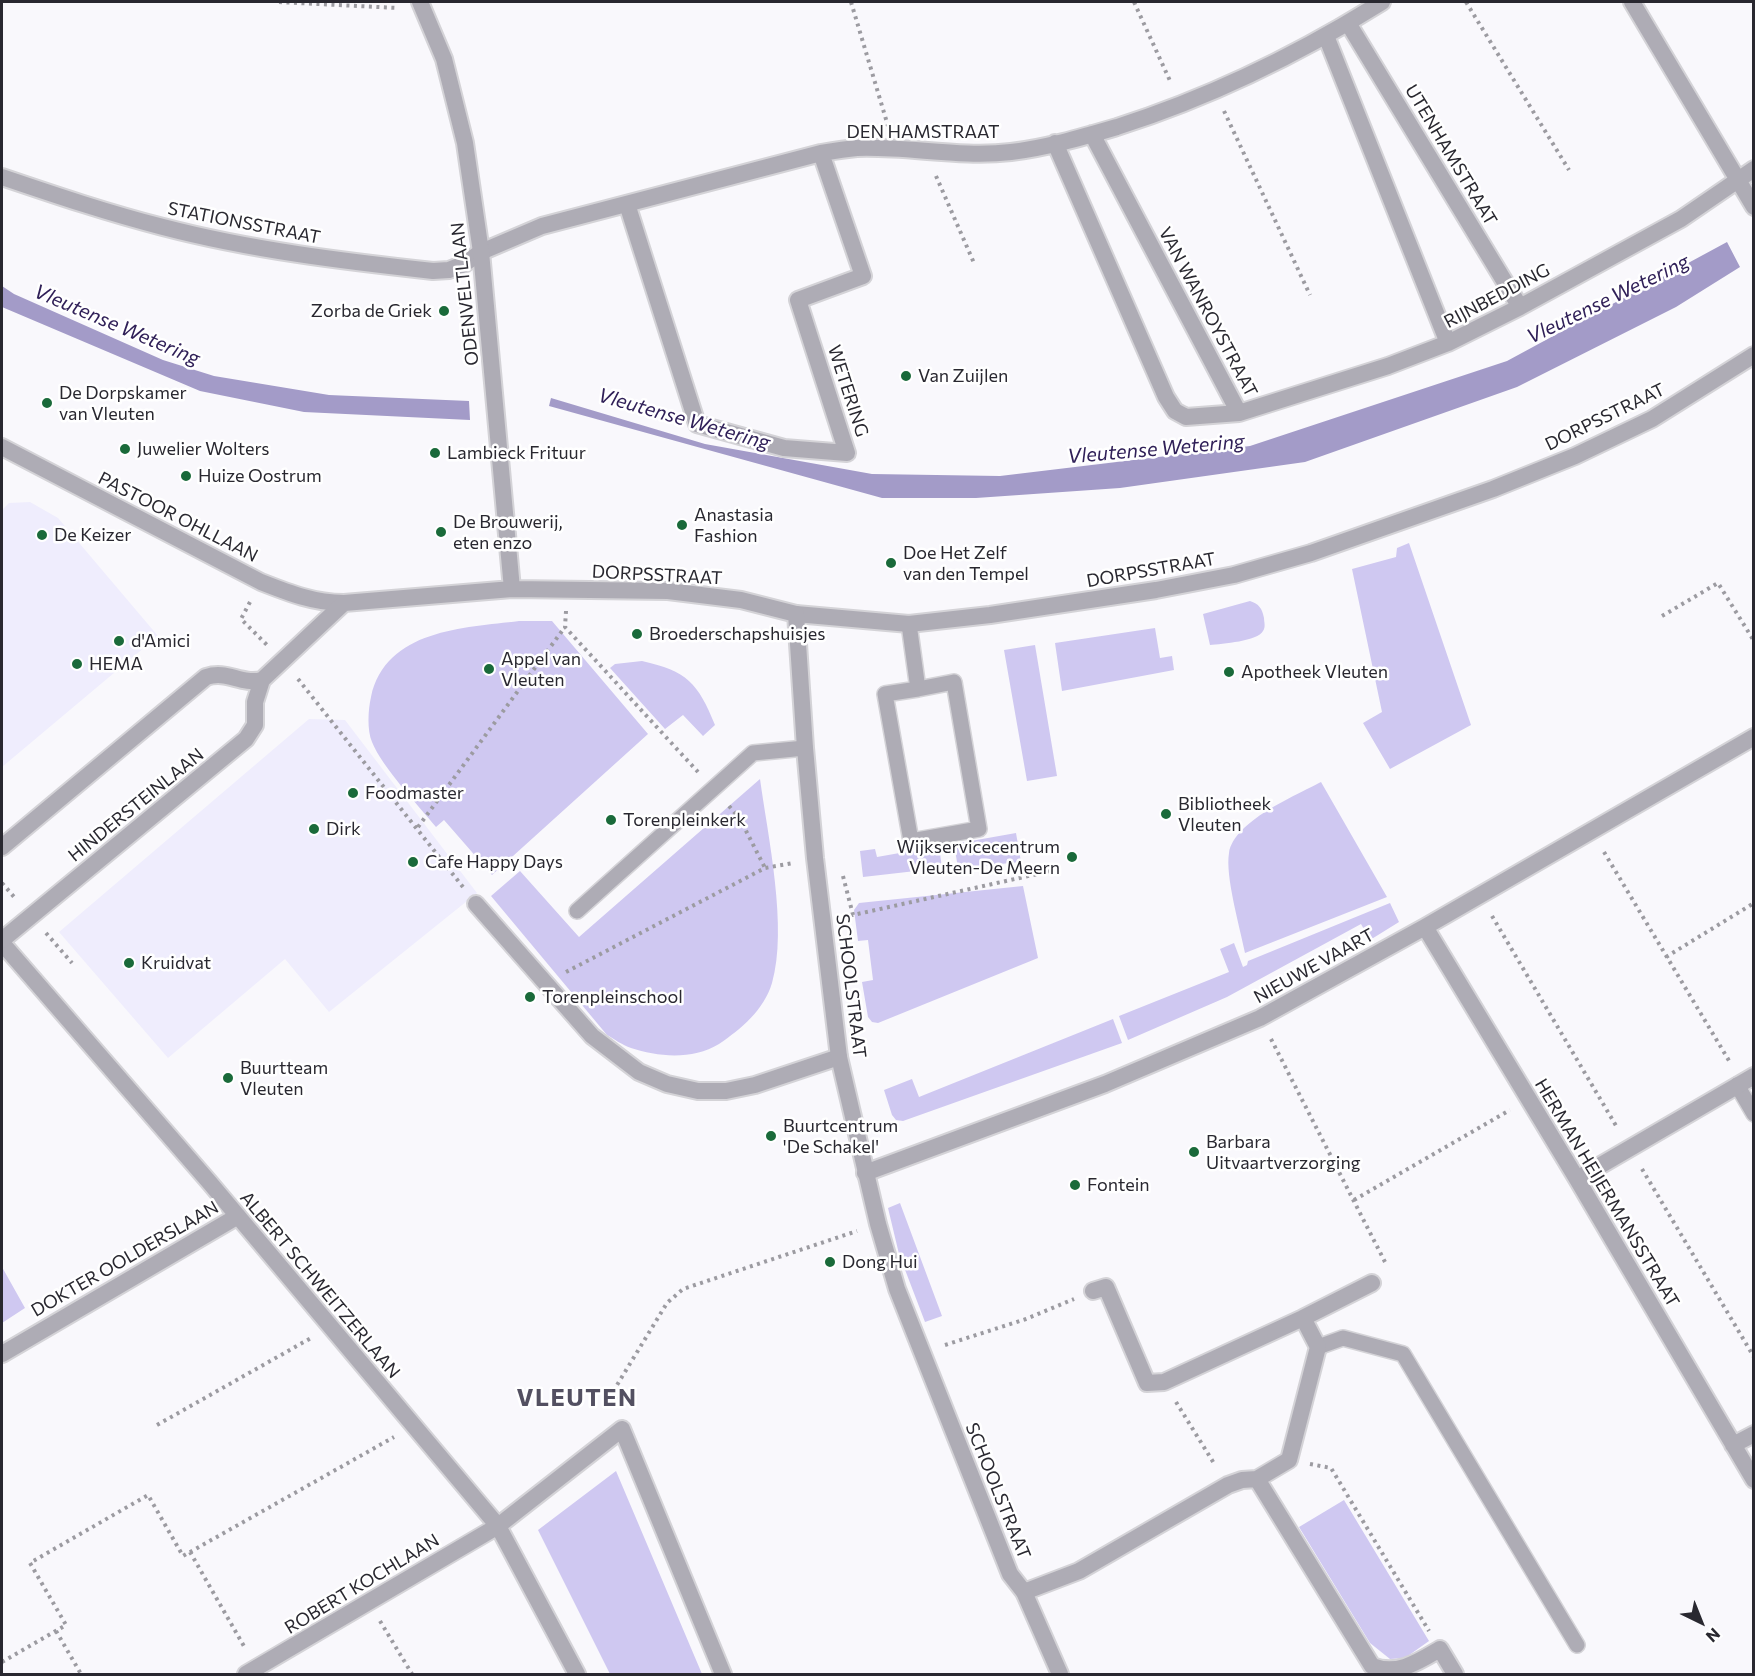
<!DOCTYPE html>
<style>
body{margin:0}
#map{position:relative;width:1755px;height:1676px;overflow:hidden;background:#f9f8fc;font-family:Commissioner,sans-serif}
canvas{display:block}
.frame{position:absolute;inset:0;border:3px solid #292830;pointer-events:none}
.north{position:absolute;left:1671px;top:1592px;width:60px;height:60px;-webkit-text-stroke:4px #fff;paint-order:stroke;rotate:137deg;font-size:16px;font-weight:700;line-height:24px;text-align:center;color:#292830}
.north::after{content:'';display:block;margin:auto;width:21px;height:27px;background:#292830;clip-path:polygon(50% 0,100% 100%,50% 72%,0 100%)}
</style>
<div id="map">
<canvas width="1755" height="1676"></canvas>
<div class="frame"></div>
<div class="north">N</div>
</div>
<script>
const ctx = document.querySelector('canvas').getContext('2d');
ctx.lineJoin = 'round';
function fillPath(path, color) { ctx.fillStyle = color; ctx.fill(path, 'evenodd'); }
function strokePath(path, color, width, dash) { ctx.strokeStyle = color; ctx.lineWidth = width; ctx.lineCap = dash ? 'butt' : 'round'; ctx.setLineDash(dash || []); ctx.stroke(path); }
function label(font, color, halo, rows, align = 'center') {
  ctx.font = font + ' Commissioner,sans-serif'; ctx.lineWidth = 5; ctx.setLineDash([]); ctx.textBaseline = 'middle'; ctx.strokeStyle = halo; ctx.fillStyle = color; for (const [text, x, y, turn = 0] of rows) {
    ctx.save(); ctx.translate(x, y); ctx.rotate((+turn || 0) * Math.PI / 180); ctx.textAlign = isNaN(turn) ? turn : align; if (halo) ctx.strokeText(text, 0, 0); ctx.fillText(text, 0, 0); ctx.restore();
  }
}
fillPath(new Path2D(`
 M30,502L58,518L158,636L2,767V510L9,503Z
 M309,719L345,720L477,893L329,1012L285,959L168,1058L59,932Z`), '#efedfd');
fillPath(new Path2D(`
 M1409,543L1471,725L1390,769L1363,723L1382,712L1352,569L1396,557L1397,548Z
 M1250,601C1259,604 1262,608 1264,618C1264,622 1266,627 1263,631C1258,641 1222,644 1210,645L1203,614Z
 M519,621H552L648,734L492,875L444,820L436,827C418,805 382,767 372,742C367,730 368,710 371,697C386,629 464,628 519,621Z
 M1155,628L1160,658L1172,656L1174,670L1062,691L1055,643Z
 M1035,645L1057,776L1027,781L1004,650Z
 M642,661C687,671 698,683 715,725L703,736L683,715L665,729L610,668L615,664Z
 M760,779C768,837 788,928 772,983C764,1010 741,1029 719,1044C693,1060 658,1057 631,1048C622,1045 614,1039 607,1035L491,896L520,871L579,937Z
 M1321,782L1387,897L1245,953C1240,927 1225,876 1229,853C1234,821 1295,796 1321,782Z
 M1016,833L1021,862L958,868L954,844Z
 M939,846L942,868L863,877L860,851L875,849L877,857Z
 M1023,886L1038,958L878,1023L872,1022L868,1017L862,982L873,980L868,940L858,941L854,910L859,903Z
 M1390,903L1399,922L1370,940L1361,924L1227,997L1128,1040L1119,1016L1229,972L1220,949L1234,943L1243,967L1247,965L1248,961Z
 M1113,1019L1122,1043L903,1121L896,1120L892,1115L884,1090L912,1079L919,1097Z
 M900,1203L942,1316L925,1322L899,1254L888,1208Z
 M2,1267L25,1308L2,1323Z
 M616,1471L702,1674H610L538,1530Z
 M1344,1500L1429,1641L1405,1658L1390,1659L1370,1643L1299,1527Z`), '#cfc8f1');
fillPath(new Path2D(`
 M1727,242L1740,267L1676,307L1517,387L1305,462L1120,488L976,498H882L549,406L551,398L705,444L872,474L1000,476L1250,446L1507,361Z
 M2,286L14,294L163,360L214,376L329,395L469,401L470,420L304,412L200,391L2,307Z`), '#a39bc8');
const service = new Path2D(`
 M909,624L918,689L885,694L911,841L979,829L954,682L918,689
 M577,911L753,753L805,748
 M1737,1085L1754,1114
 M1318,1347L1343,1338L1403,1354L1577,1645`);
const pedestrian = new Path2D(`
 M476,904L592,1036L639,1072L667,1084L698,1091H726L755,1085L839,1057`);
const minor = new Path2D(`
 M1632,2L1754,207
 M1348,23L1520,307
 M1326,36L1448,343
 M1055,143L1166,397L1175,411L1186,417L1239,413L1092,134
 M2,177C55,195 108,213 163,227C251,250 342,261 433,271L449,270L464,264L481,252L542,226L821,153C833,151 845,149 857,148C908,146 960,158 1011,152C1046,148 1083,137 1117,127C1211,97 1299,54 1382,2
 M627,204L697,424L784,448L847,453L798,300L863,276L821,153
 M1239,413L1388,366L1448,343L1520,307L1681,219L1754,169
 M2,447L261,582C289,593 314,603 344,603
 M796,614L909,624L990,615L1156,590L1234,575L1311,553L1493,489L1575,456L1652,419L1754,355
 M1425,927L1577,1179L1754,1480
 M2,943L210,1183L498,1526L577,1674
 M865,1173L1105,1084L1260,1018L1425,927L1754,737
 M1577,1179L1754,1076
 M1303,1318L1372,1283
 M2,1354L238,1216
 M1733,1445L1754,1434
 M1257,1479L1372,1666C1397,1676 1418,1662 1440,1649L1455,1674
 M1024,1592L1079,1571L1228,1485L1242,1480L1257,1479L1289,1460L1318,1347L1303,1318L1164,1382L1147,1383L1106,1287L1093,1291
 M246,1674L498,1526L622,1429L723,1674`);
const tertiary = new Path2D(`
 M420,2L444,59L465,143L481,252L512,589
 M2,847L206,677C228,670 240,685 262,680
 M2,940L246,739L255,725V702L262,680L344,603L512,589L668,591L741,600L796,614L805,748L815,858L839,1057L878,1224L897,1289L1010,1574L1024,1592L1060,1674`);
strokePath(service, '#d4d3d7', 18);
strokePath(pedestrian, '#d4d3d7', 20);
strokePath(minor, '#d4d3d7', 20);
strokePath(tertiary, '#d4d3d7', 20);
strokePath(new Path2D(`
 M279,2L398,8
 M851,2L888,126
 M1134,2L1171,83
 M1466,2L1569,170
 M1224,111L1310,295
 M936,176L974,263
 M250,602L241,619L267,645
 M566,611L565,627L698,772
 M1662,616L1718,583L1754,641
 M298,679L463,887
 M729,806L740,819L765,868
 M418,827L565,627
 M1604,852L1731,1064
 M843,876L853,915L1051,871
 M2,883L15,898
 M1492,916L1618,1129
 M46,933L72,963
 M1666,957L1754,903
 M566,972L765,868L793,863
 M1271,1039L1385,1262
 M1642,1169L1754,1357
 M1354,1200L1510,1110
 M945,1345L1026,1319L1074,1299
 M1176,1402L1215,1465
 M620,1407L617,1385L667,1303L683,1289L857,1231
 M157,1425L311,1338
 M1310,1464L1331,1468L1429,1631
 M190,1552L245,1648
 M380,1621L412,1674
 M56,1631L81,1674
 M2,1662L66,1625L30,1563L148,1495L183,1556L394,1437`), '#9c9ba1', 4, [3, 4.5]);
strokePath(service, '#aeacb5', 15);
strokePath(pedestrian, '#aeacb5', 16);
strokePath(minor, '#aeacb5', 16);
strokePath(tertiary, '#aeacb5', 16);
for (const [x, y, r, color] of [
 [444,311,6,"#1a6a3a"],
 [906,376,6,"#1a6a3a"],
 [47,403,6,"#1a6a3a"],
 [125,449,6,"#1a6a3a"],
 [435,453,6,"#1a6a3a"],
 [186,476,6,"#1a6a3a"],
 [682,525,6,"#1a6a3a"],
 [441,532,6,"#1a6a3a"],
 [42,535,6,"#1a6a3a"],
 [891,563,6,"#1a6a3a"],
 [637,634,6,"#1a6a3a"],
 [119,641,6,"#1a6a3a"],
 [77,664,6,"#1a6a3a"],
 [489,669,6,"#1a6a3a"],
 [1229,672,6,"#1a6a3a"],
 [353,793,6,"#1a6a3a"],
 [1166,814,6,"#1a6a3a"],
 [611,820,6,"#1a6a3a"],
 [314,829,6,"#1a6a3a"],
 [1072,857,6,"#1a6a3a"],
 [413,862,6,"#1a6a3a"],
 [129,963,6,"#1a6a3a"],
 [530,997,6,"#1a6a3a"],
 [228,1078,6,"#1a6a3a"],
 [771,1136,6,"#1a6a3a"],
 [1194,1152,6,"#1a6a3a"],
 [1075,1185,6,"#1a6a3a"],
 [830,1262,6,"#1a6a3a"]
]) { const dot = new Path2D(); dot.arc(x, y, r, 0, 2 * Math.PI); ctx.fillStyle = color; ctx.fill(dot); strokePath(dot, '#fff', 2); }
label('18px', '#292830', '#fff', [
 ["DEN HAMSTRAAT",923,132],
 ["UTENHAMSTRAAT",1451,155,59],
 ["STATIONSSTRAAT",244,223,11],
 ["ODENVELTLAAN",465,294,-96],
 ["RIJNBEDDING",1497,296,-28],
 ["VAN WANROYSTRAAT",1208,312,62],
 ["WETERING",848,391,72],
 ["DORPSSTRAAT",1605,417,-26],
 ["PASTOOR OHLLAAN",178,517,27],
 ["DORPSSTRAAT",1151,570,-10],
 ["DORPSSTRAAT",657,575,3],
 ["HINDERSTEINLAAN",136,805,-39],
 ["NIEUWE VAART",1314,966,-29],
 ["SCHOOLSTRAAT",851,986,83],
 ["HERMAN HEIJERMANSSTRAAT",1607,1193,59],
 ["DOKTER OOLDERSLAAN",125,1259,-30],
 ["ALBERT SCHWEITZERLAAN",320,1285,50],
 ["SCHOOLSTRAAT",998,1491,68],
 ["ROBERT KOCHLAAN",362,1584,-31]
]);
label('18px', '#292830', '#fff', [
 ["Zorba de Griek",432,311,"right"],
 ["Van Zuijlen",918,376],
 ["De Dorpskamer",59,393],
 ["van Vleuten",59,414],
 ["Juwelier Wolters",137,449],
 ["Lambieck Frituur",447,453],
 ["Huize Oostrum",198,476],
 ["Anastasia",694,515],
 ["Fashion",694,536],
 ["De Brouwerij,",453,522],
 ["eten enzo",453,543],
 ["De Keizer",54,535],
 ["Doe Het Zelf",903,553],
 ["van den Tempel",903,574],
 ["Broederschapshuisjes",649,634],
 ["d'Amici",131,641],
 ["Appel van",501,659],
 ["Vleuten",501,680],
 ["HEMA",89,664],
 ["Apotheek Vleuten",1241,672],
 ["Foodmaster",365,793],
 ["Bibliotheek",1178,804],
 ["Vleuten",1178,825],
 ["Torenpleinkerk",623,820],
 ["Dirk",326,829],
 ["Wijkservicecentrum",1060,847,"right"],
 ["Vleuten-De Meern",1060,868,"right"],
 ["Cafe Happy Days",425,862],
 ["Kruidvat",141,963],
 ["Torenpleinschool",542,997],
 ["Buurtteam",240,1068],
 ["Vleuten",240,1089],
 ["Buurtcentrum",783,1126],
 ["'De Schakel'",783,1147],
 ["Barbara",1206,1142],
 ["Uitvaartverzorging",1206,1163],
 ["Fontein",1087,1185],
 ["Dong Hui",842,1262]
], 'left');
label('italic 20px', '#302058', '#fff', [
 ["Vleutense Wetering",1608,299,-26],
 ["Vleutense Wetering",117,325,23],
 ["Vleutense Wetering",684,419,16],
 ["Vleutense Wetering",1156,449,-5]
]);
ctx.letterSpacing = '1.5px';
label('bold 24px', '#535061', '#fff', [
 ["VLEUTEN",577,1398]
]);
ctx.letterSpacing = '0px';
</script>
